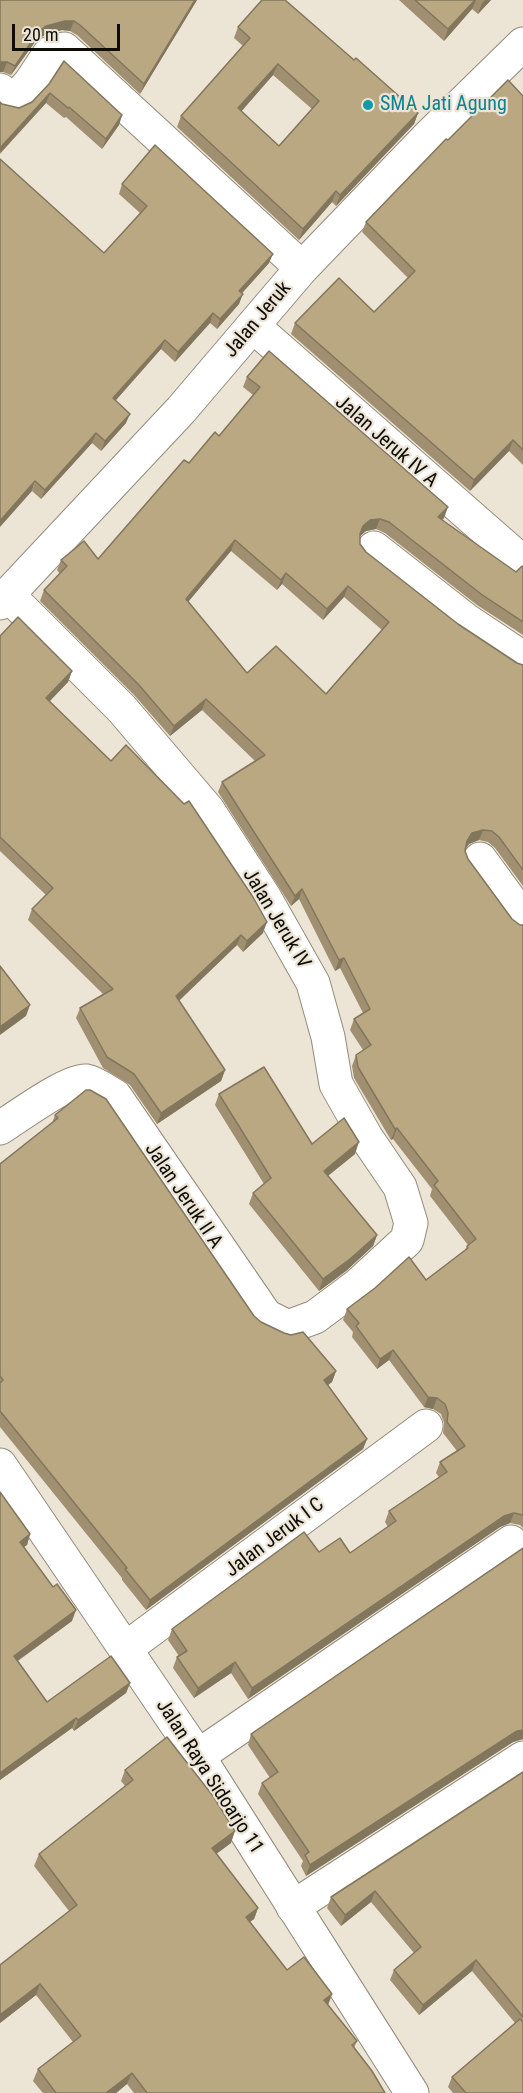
<!DOCTYPE html>
<style>
body{margin:0}
#map{position:relative;width:523px;height:2093px;overflow:hidden;background:#ece4d5;font-family:"Roboto Condensed",sans-serif}
canvas{display:block}
.scale{position:absolute;left:12px;top:24px;width:108px;height:27px;box-sizing:border-box;border:3px solid #0e0c07;border-top:0;padding-left:8px;font-size:18px;line-height:21px;white-space:nowrap;color:#0e0c07;-webkit-text-stroke:4px #ece4d5;paint-order:stroke}
</style>
<div id="map">
<canvas width="523" height="2093"></canvas>
<div class="scale">20 m</div>
</div>
<script>
const ctx = document.querySelector('canvas').getContext('2d');
ctx.lineJoin = 'round';
function strokePath(path, color, width, dash) { ctx.strokeStyle = color; ctx.lineWidth = width; ctx.lineCap = dash ? 'butt' : 'round'; ctx.setLineDash(dash || []); ctx.stroke(path); }
function fillPath(path, color) { ctx.fillStyle = color; ctx.fill(path, 'evenodd'); }
function label(font, color, halo, rows, align = 'center') {
  ctx.font = font + ' "Roboto Condensed",sans-serif'; ctx.lineWidth = 4.5; ctx.setLineDash([]); ctx.textBaseline = 'middle'; ctx.strokeStyle = halo; ctx.fillStyle = color; for (const [text, x, y, turn = 0] of rows) {
    ctx.save(); ctx.translate(x, y); ctx.rotate((+turn || 0) * Math.PI / 180); ctx.textAlign = isNaN(turn) ? turn : align; if (halo) ctx.strokeText(text, 0, 0); ctx.fillText(text, 0, 0); ctx.restore();
  }
}
const minor = new Path2D(`
 M0,90L10,99H15L30,83L50,53L57,50L64,49L302,268
 M253,326L519,559
 M374,548L466,620L523,658
 M480,859L523,918
 M0,1128C16,1118 69,1079 86,1081C96,1083 106,1091 115,1096L266,1316L288,1327L315,1317L358,1285L407,1240L411,1223L400,1187L366,1137L336,1084L328,1037L313,983L265,898L208,810L122,709L8,595
 M125,1649L426,1426
 M198,1756L511,1542
 M293,1907L523,1758`);
const tertiary = new Path2D(`
 M0,603L181,410L302,268L430,135L523,44
 M0,1465L198,1756L412,2093`);
strokePath(minor, '#938c7d', 35);
strokePath(tertiary, '#938c7d', 35);
strokePath(minor, '#fff', 33);
strokePath(tertiary, '#fff', 33);
fillPath(new Path2D(`
 M0,0H197L140,94L77,35L70,31L62,30L43,36L35,42L11,75L3,72H0Z
 M399,0H491L478,14L472,9L444,41Z
 M238,27L354,60L418,113L414,124L336,206L332,202L299,240L177,127L181,116L243,46L234,38ZM273,75L312,109L279,146L241,111Z
 M49,84L122,115L119,125L102,149L66,117L64,118L46,103L0,154V102L2,104L19,108L32,102Z
 M523,96V465L509,451L470,491L291,334L295,323L374,312L408,278L362,232L366,222L448,140Z
 M122,184L269,263L242,293L239,304L217,329L210,323L175,362L161,349L115,401L126,423L101,451L92,443L41,499L32,491L104,253L140,213L119,194Z
 M247,377L444,518L442,520L516,572L523,566V635L477,605L385,533L376,529L366,531L360,536V544L366,552L458,624L517,663L523,665V886L495,848L488,842L479,840L469,844L466,848L465,851L468,859L512,919L520,925H523V1528L520,1525L510,1523L500,1527L248,1699L231,1673L194,1698L173,1668L177,1657L179,1656L168,1640L172,1629L319,1552L350,1553L388,1527L385,1522L389,1511L439,1477L436,1473L440,1462L457,1451L443,1433L444,1423L441,1414L433,1409L424,1407L389,1360L377,1369L352,1337L353,1332L343,1320L347,1309L426,1280L465,1250L467,1246L468,1245L430,1196L432,1189L393,1139L391,1140L354,1078L352,1066L356,1055L363,1050L350,1030L354,1019L363,1013L340,968L335,971L299,899L291,906L218,792L222,782L255,761L202,710L170,736L135,696L40,601L44,590L60,574L57,570L61,560L98,559L189,463L219,436L253,395L243,387ZM231,551L277,590L282,584L323,620L344,597L382,630L326,694L247,673L188,602Z
 M0,636L72,671L68,682L50,701L263,933L243,952L237,945L179,1001L225,1070L221,1081L157,1124L130,1085L103,1068L76,1018L80,1008L103,994L28,920L32,909L46,895L0,851Z
 M219,1094L312,1144L355,1154L328,1176L377,1235L373,1246L346,1271L319,1291L249,1204L253,1193L264,1184L215,1105Z
 M55,1115L254,1316L261,1322L336,1371L332,1382L328,1385L367,1439L363,1449L146,1610L122,1580V1578L0,1427V1164L52,1123Z
 M0,1492L30,1534L27,1545L24,1547L72,1621L18,1661L47,1702L130,1683L126,1693L74,1731L72,1728L0,1780Z
 M523,1548V1739L513,1742L306,1876L301,1866L303,1861L258,1794L262,1783L270,1778L248,1745L251,1734Z
 M125,1770L231,1843L216,1854L258,1908L254,1919L249,1922L287,1970L332,1994L328,2005L357,2041L354,2048L385,2093H134L127,2084L116,2093H43L33,2081L38,2069L73,2042L36,1995L0,2023V1965L69,1911L34,1866L39,1854L125,1786L121,1781Z
 M523,1772V2093H453L448,2087L452,2077L515,2023L472,1971L419,2015L390,1980L394,1970L414,1953L371,1902L341,1926L327,1908L331,1897Z`), '#a09071');
fillPath(new Path2D(`
 M195,0H197L140,94L144,84Z
 M475,0H476L472,9L444,41L448,29Z
 M485,0H491L478,14L482,3Z
 M65,21H74L70,31L62,30L43,36L35,42L11,75L15,66L38,32L46,26Z
 M0,62H7L3,72H0Z
 M278,64L273,75L234,120L238,108Z
 M50,93L46,103L0,153V148Z
 M418,113L414,124L336,206L340,195Z
 M122,115L119,125L102,149L106,139Z
 M336,191L332,202L299,240L303,229Z
 M273,254L269,263L235,301L239,291Z
 M243,294L239,304L217,329L220,319Z
 M213,313L210,323L175,362L178,352Z
 M165,340L161,349L109,408L113,398Z
 M130,414L126,423L101,451L105,441Z
 M96,433L92,443L41,499L45,490Z
 M513,440L509,451L470,491L474,480Z
 M35,481L32,491L0,527V521Z
 M448,507L444,518L434,528L438,517Z
 M380,519L376,529L366,531L359,537L356,545L363,526L370,520Z
 M235,540L231,551L182,609L186,599Z
 M286,573L282,584L277,590L281,580Z
 M348,586L344,597L323,620L327,609Z
 M72,671L68,682L42,709L46,698Z
 M206,699L202,710L170,736L174,726Z
 M483,830L479,840L469,844L463,852L467,841L472,833Z
 M302,889L299,899L291,906L295,896Z
 M267,922L263,933L243,952L247,941Z
 M241,935L237,945L172,1007L176,996Z
 M344,958L340,968L335,971L339,960Z
 M30,1005L26,1016L0,1035V1027Z
 M225,1070L221,1081L157,1124L161,1113Z
 M397,1128L393,1139L391,1140L395,1129Z
 M359,1142L355,1154L320,1182L324,1171Z
 M377,1235L373,1246L346,1271L319,1291L323,1279Z
 M393,1350L389,1360L377,1369L380,1359Z
 M336,1371L332,1382L320,1391L324,1380Z
 M428,1397L437,1398L433,1409L424,1407Z
 M367,1439L363,1449L146,1610L150,1600Z
 M514,1513L510,1523L500,1527L248,1699L252,1688L504,1516Z
 M30,1534L27,1545L16,1552L20,1542Z
 M76,1610L72,1621L10,1666L14,1656Z
 M235,1662L231,1673L194,1698L198,1688Z
 M130,1683L126,1693L74,1731L78,1720Z
 M76,1718L72,1728L0,1780V1773Z
 M523,1730V1739L513,1742L306,1876L310,1865L517,1731Z
 M235,1831L231,1843L208,1860L212,1848Z
 M375,1891L371,1902L341,1926L345,1915Z
 M258,1908L254,1919L241,1929L246,1917Z
 M476,1960L472,1971L419,2015L423,2005Z
 M40,1984L36,1995L0,2023V2015Z
 M332,1994L328,2005L324,2000Z
 M132,2073L127,2084L116,2093H106Z`), '#82765c');
const building = new Path2D(`
 M0,0H195L144,84L80,25L74,21H65L46,26L38,32L15,66L7,62H0Z
 M262,0H285L354,60L356,58L418,113L340,195L336,191L303,229L181,116L250,38L238,27ZM278,64L319,101L279,146L238,108Z
 M415,0H475L448,29Z
 M64,61L122,115L106,139L69,107L68,108L50,93L0,148V102L2,104L19,108L32,102L49,84Z
 M508,80L523,96V450L513,440L474,480L295,323L339,278L374,312L415,271L366,222L446,139L448,140Z
 M155,145L273,254L239,291L243,294L220,319L213,313L178,352L165,340L113,398L130,414L105,441L96,433L45,490L35,481L0,521V159L104,253L147,206L122,184Z
 M269,351L448,507L438,517L516,572L521,567L523,566V622L481,594L389,522L380,519L370,520L363,526L360,534V544L366,552L458,624L517,663L523,665V870L499,837L492,831L483,830L472,833L467,841L465,851L468,859L512,919L520,925H523V1515L514,1513L504,1516L252,1688L235,1662L198,1688L177,1657L187,1651L172,1629L304,1532L319,1552L340,1538L350,1553L396,1521L389,1511L447,1472L440,1462L465,1446L447,1422L448,1413L445,1404L437,1398L428,1397L393,1350L380,1359L356,1326L359,1323L347,1309L375,1288L409,1257L426,1280L468,1248L467,1246L476,1239L434,1185L438,1181L397,1128L395,1129L358,1067L356,1055L371,1045L354,1019L370,1009L344,958L339,960L302,889L295,896L222,782L265,755L206,699L174,726L139,685L44,590L67,566L61,560L84,541L98,559L184,460L189,463L215,432L219,436L260,387L247,377ZM235,540L281,580L286,573L327,609L348,586L389,622L326,694L276,646L247,673L186,599Z
 M18,617L72,671L46,698L111,761L126,745L184,804L189,801L253,897L267,922L247,941L241,935L176,996L225,1070L161,1113L134,1074L107,1057L80,1008L113,989L32,909L53,888L0,837V636Z
 M0,966L30,1005L0,1027Z
 M264,1067L312,1144L344,1118L359,1142L324,1171L377,1235L350,1259L323,1279L253,1193L271,1178L219,1094Z
 M86,1090H90L106,1099L254,1316L261,1322L284,1333L291,1335L303,1332L336,1371L324,1380L367,1439L150,1600L125,1569L127,1568L0,1411V1383L3,1380L0,1376V1164L58,1118L55,1115Z
 M0,1492L30,1534L20,1542L53,1587L57,1584L76,1610L14,1656L47,1702L111,1656L130,1683L78,1720L76,1718L0,1773Z
 M523,1548V1730L517,1731L310,1865L305,1855L309,1852L262,1783L278,1772L251,1734Z
 M167,1737L213,1796L235,1831L212,1848L258,1908L246,1917L287,1970L304,1957L332,1994L324,2000L357,2041L352,2045L372,2071L385,2093H147L132,2073L106,2093H56L38,2069L81,2036L40,1984L0,2015V1965L77,1905L39,1854L133,1780L125,1770Z
 M523,1772V2017L476,1960L423,2005L394,1970L421,1947L375,1891L345,1915L331,1897Z
 M520,2019L523,2022V2093H466L452,2077Z`);
fillPath(building, '#baa883');
strokePath(building, '#82765c', 1.5);
for (const [x, y, r, color] of [
 [368,105,6,"#0f9aa8"]
]) { const dot = new Path2D(); dot.arc(x, y, r, 0, 2 * Math.PI); ctx.fillStyle = color; ctx.fill(dot); strokePath(dot, '#ece4d5', 2); }
label('20px', '#0d838f', '#ece4d5', [
 ["SMA Jati Agung",380,105]
], 'left');
label('20px', '#0e0c07', '#ece4d5', [
 ["Jalan Jeruk",258,320,-50],
 ["Jalan Jeruk IV A",386,442,41],
 ["Jalan Jeruk IV",276,919,59],
 ["Jalan Jeruk II A",183,1196,56],
 ["Jalan Jeruk I C",275,1538,-37],
 ["Jalan Raya Sidoarjo 11",209,1777,57]
]);
</script>
